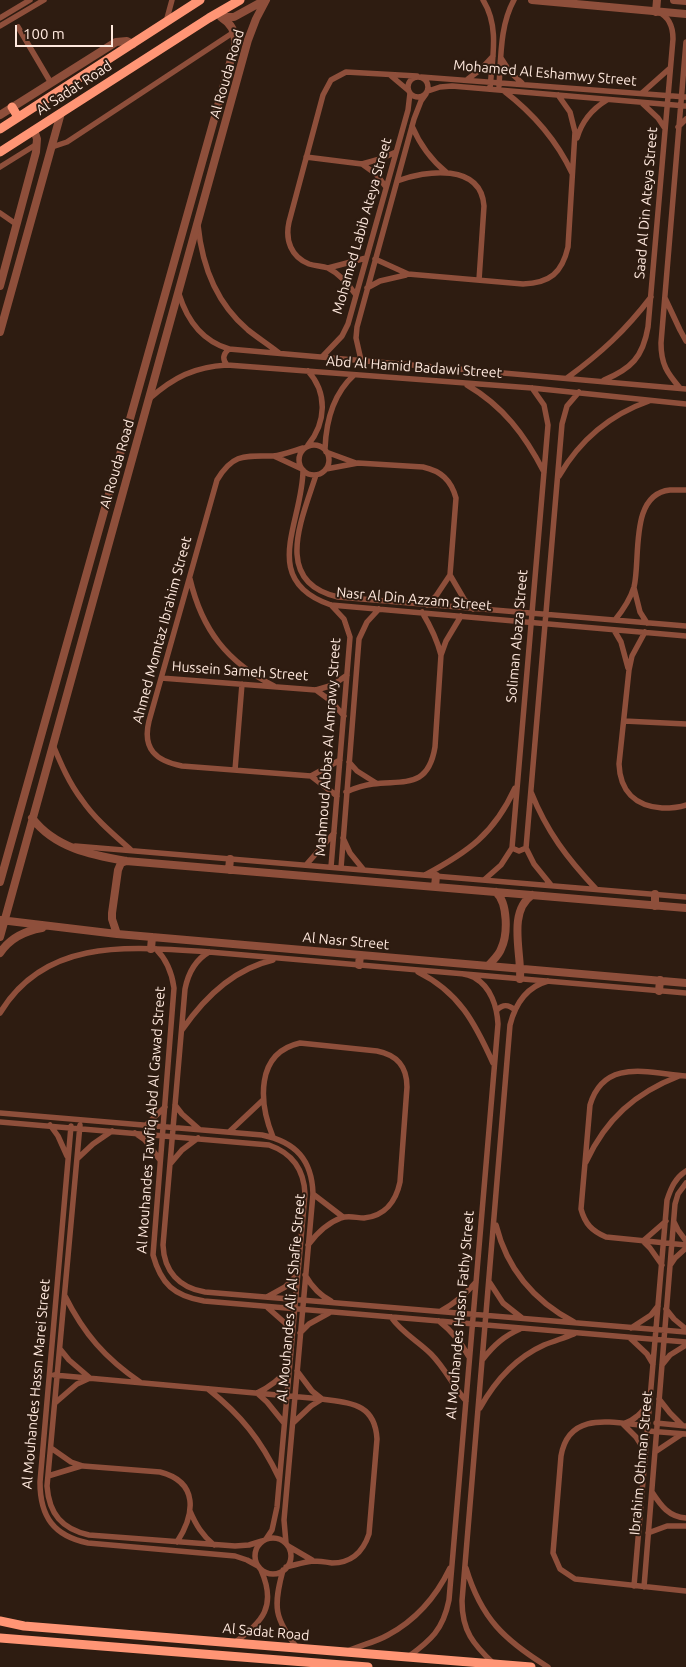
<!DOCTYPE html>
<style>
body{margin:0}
#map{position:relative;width:686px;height:1667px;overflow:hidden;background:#2e1c11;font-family:Ubuntu,sans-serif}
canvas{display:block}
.scale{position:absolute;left:15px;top:25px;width:98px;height:22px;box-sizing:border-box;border:2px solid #ffe9de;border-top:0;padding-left:6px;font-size:15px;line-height:18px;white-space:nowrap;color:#ffe9de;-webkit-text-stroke:4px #2e1c11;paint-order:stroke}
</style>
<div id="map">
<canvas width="686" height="1667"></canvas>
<div class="scale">100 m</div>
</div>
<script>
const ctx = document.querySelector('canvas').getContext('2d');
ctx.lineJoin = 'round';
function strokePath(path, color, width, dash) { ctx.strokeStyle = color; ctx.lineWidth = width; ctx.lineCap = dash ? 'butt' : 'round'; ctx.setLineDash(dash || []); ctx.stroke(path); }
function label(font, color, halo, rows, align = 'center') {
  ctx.font = font + ' Ubuntu,sans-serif'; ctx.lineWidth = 4; ctx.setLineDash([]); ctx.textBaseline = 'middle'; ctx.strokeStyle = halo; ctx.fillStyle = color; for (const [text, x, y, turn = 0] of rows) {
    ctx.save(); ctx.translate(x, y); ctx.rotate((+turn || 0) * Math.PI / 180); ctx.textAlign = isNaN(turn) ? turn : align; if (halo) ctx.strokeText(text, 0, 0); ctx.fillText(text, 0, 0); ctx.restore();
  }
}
strokePath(new Path2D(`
 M483,0C500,27 492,59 490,89
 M0,18L30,0
 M166,22L172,0
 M0,26L44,0
 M18,27L51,83
 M501,58L510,72L522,83
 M390,75L409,91
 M408 87a10 10 0 1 1 20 0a10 10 0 1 1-20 0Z
 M421,77L686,97
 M468,79L481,69L493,56
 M499,86C501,57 500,25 514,0
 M428,91L440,87L452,86L686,106
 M504,91C534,114 556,139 572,173
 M642,93L669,69
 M642,103L658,118L664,127
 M412,126C420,145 431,160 447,173
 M678,127L686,119
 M577,138C582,121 592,109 607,100
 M52,147L67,142L234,32
 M306,157L362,164L380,159L396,152
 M362,164L376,174L386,187
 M0,167L37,144
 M397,181C426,170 481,163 484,206L479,280
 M0,213L16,224
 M198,225C202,266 216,303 248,330C258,338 269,345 279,353
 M375,259L408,274L523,284C550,283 562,273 568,247L575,132L570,112L558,95
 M328,268L366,258
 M367,288L380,281L406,275
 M179,294C187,320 202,341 229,349L686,389
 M356,295C349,285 340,274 328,268C322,266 315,266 309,264C291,257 285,240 289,222L323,95L331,80L346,72L417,76
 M665,298L680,330L686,341
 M322,357L342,336L348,324L408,110L410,93
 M361,360L356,338L357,327L414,119L421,101L426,94
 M227,365C222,359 223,354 229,349
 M567,378C601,353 625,331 651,297
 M604,380C631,369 643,357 648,327L673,39C673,28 670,17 658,12
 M467,385C503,406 525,435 544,472
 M680,388C667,373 661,364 661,343L686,42
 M149,399C174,377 194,367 227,365L532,388L686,404
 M299 460a15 15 0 1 1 30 0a15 15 0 1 1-30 0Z
 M308,445C326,423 328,393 308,371
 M303,448C293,451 283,455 273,456C245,456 233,453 217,480L149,721C142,749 156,761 182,766L311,776L340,760
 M325,449C326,421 333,394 354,375
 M326,452L356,463
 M274,456L302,469
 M326,469L358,463L423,467C441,471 451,480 456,498L450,575L436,596L427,605
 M303,470C303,522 258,580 331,605L686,636
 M316,475C302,519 272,582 338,597L686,626
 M559,476C580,440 609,415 649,401
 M450,575L464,599L473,609
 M190,579C202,630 227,662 274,686
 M634,588L640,612L647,623
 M331,605L344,619L350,637L331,867
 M422,612C431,627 437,639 441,655
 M615,620C623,610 630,600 634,587C641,559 629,494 670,490C675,490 681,490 686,490
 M614,630L621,642L628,668
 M645,632L632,656L629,670L619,764C620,791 635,806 662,808C671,808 678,808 686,805
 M161,678L316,690L333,685L347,675
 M316,690L331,701L344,716
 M624,721L686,724
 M53,745C61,764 69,783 82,800C95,819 113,834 131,850
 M349,762L357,771L376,783
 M235,770L242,684
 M311,776L337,796
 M346,792C355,788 363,785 373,784C404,780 428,789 435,747L441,655L446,641L461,616
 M531,792C547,832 567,858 596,889
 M343,838L350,853L363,869
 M75,846L686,897
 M512,848L519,851L526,848
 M306,865L334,833
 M341,868L359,639L367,622L379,609
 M425,875C468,852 494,834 515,788
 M484,880L501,865L512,848L548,425L544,405L532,388
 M551,885L534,864L526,848L562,424L567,406L579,392
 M156,949C167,960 172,973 174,988L153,1255C161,1284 174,1296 204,1301L686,1342
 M209,952C195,960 188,974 185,989L163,1245C164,1271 179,1288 205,1292L686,1332
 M418,972C459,992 475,1023 493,1063
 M497,1010C503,1004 508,1004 515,1010
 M0,1013C46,936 133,947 209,952L686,993
 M182,1030C204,998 234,969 273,960
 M686,1076C648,1073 604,1058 590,1105L581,1209C585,1224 592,1231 606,1237L686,1245
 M175,1105L182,1114L199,1129
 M0,1113L262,1135C296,1142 312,1160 313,1194L284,1520L286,1543
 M0,1122L269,1145C292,1153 304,1169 305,1194L277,1507L272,1530L266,1539
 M50,1125L58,1136L67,1156
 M80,1125L47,1486C49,1514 62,1529 89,1535L235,1546L249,1545L262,1541
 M146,1125L165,1107
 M71,1126L40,1482C40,1517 54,1536 88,1543L235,1556L247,1560L258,1566
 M229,1132L263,1100
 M135,1133L145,1140L160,1160
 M273,1137C259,1103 255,1053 300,1043L377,1051C397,1055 407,1066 407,1087L400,1182C396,1201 385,1216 364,1218C357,1218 348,1215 341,1218C327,1223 317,1233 308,1245
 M77,1159L93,1144L112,1131
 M586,1162C606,1119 635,1093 679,1076
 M171,1163L182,1150L198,1138
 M313,1194L343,1217
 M674,1222L678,1230L686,1241
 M496,1225C507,1269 534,1301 574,1322
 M671,1264L675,1258L686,1248
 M662,1265L650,1248L643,1241L666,1221
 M305,1275C312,1287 319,1295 331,1301
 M490,1283L503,1303L522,1318
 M65,1296C84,1334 105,1358 140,1382
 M267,1297L285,1287L297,1275
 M268,1308L285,1323L292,1334
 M666,1309L674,1319L686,1329
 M441,1311C455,1303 465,1295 476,1282
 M391,1317C402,1333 418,1341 431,1354C445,1368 453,1386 466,1401
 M439,1321C453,1332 461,1342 469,1357
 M631,1328L651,1315L658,1306
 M300,1333L309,1324L329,1313
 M630,1338L647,1354L653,1364
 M483,1359C494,1345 504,1336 520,1329
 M662,1365L670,1355L686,1345
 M54,1375L322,1399C350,1403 375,1403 377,1439L369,1534C363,1552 352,1563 332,1563C326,1562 319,1561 313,1561C304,1562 295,1565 286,1567
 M208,1389C241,1415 261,1440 279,1478
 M659,1399L670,1413L682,1425
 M55,1403L77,1384L90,1378L69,1360L60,1349
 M480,1408C495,1381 515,1358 544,1345C554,1341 564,1338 574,1334
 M284,1423L267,1402L257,1393C270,1387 279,1380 289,1368
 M293,1423L311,1406L322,1399L312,1391L297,1371
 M656,1423L686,1426
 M648,1426C613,1423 569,1410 561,1456L553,1553L560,1569L575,1579L686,1591
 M648,1431L686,1434
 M51,1448L71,1462L83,1466L160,1472C199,1482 195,1514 177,1542
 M645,1451L636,1437L623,1424C635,1420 642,1413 649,1402
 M655,1452L682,1434
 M48,1476L81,1466
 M652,1492C661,1506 669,1517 686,1518
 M190,1511C196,1525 202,1535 214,1545
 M648,1533L667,1526H686
 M255 1556a18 18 0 1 1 36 0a18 18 0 1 1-36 0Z
 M288,1546L312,1560
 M466,1568C481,1618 504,1640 548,1667
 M283,1570C273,1607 274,1618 298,1649
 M634,1586L667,1200C671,1188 675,1178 686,1171
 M644,1587L675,1204L678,1194L686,1183
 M234,1643C263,1622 277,1606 261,1570
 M348,1651C361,1645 376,1642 388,1635C416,1620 436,1597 450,1568
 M408,1657C431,1640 443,1630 449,1600L498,1024C497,1007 491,987 475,978C472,976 467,975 463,974
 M494,1664C473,1644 462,1631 462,1601L510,1025C515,1005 526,987 548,981`), '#8e4f3b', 5.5);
strokePath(new Path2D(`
 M532,0L686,14
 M674,0L686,1
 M656,12L657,0
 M221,17H234L265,0
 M0,115L116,42L127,41L133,44
 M0,286L36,152L37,139L34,130
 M0,332L61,113
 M32,818C55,848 91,855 126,861L686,908
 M229,870L230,859
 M0,882L235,45C236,33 232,24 222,18
 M435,887L436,876
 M655,906V894
 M0,920L117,934L686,983
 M117,934L112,919V913L118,870L121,863L126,861
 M0,937L248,40L256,19L266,0
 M151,949L152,937
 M0,953C10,938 24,931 42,928
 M359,965L360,955
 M489,965C493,960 499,955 501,949C508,935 508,903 496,892
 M520,979C522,955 507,912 532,895
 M659,991L660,980`), '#8e4f3b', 8);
strokePath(new Path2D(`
 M12,107L18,117
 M0,129L200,0
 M0,152L209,18L240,0
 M0,1621L24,1626L531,1667
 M0,1638L368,1667`), '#ff9575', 9);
label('14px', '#ffe9de', '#2e1c11', [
 ["Mohamed Al Eshamwy Street",545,73,5],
 ["Al Rouda Road",227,74,-74],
 ["Al Sadat Road",74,88,-33],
 ["Saad Al Din Ateya Street",646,203,-85],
 ["Mohamed Labib Ateya Street",362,226,-74],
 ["Abd Al Hamid Badawi Street",414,367,4],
 ["Al Rouda Road",117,464,-74],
 ["Nasr Al Din Azzam Street",414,599,5],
 ["Ahmed Momtaz Ibrahim Street",162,630,-75],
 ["Soliman Abaza Street",517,636,-85],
 ["Hussein Sameh Street",240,671,4],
 ["Mahmoud Abbas Al Amrawy Street",328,747,-86],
 ["Al Nasr Street",346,941,5],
 ["Al Mouhandes Tawfiq Abd Al Gawad Street",151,1120,-86],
 ["Al Mouhandes Ali Al Shafie Street",291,1298,-85],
 ["Al Mouhandes Hassn Fathy Street",460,1315,-85],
 ["Al Mouhandes Hassn Marei Street",36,1384,-85],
 ["Ibrahim Othman Street",641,1463,-85],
 ["Al Sadat Road",266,1632,5]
]);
</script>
